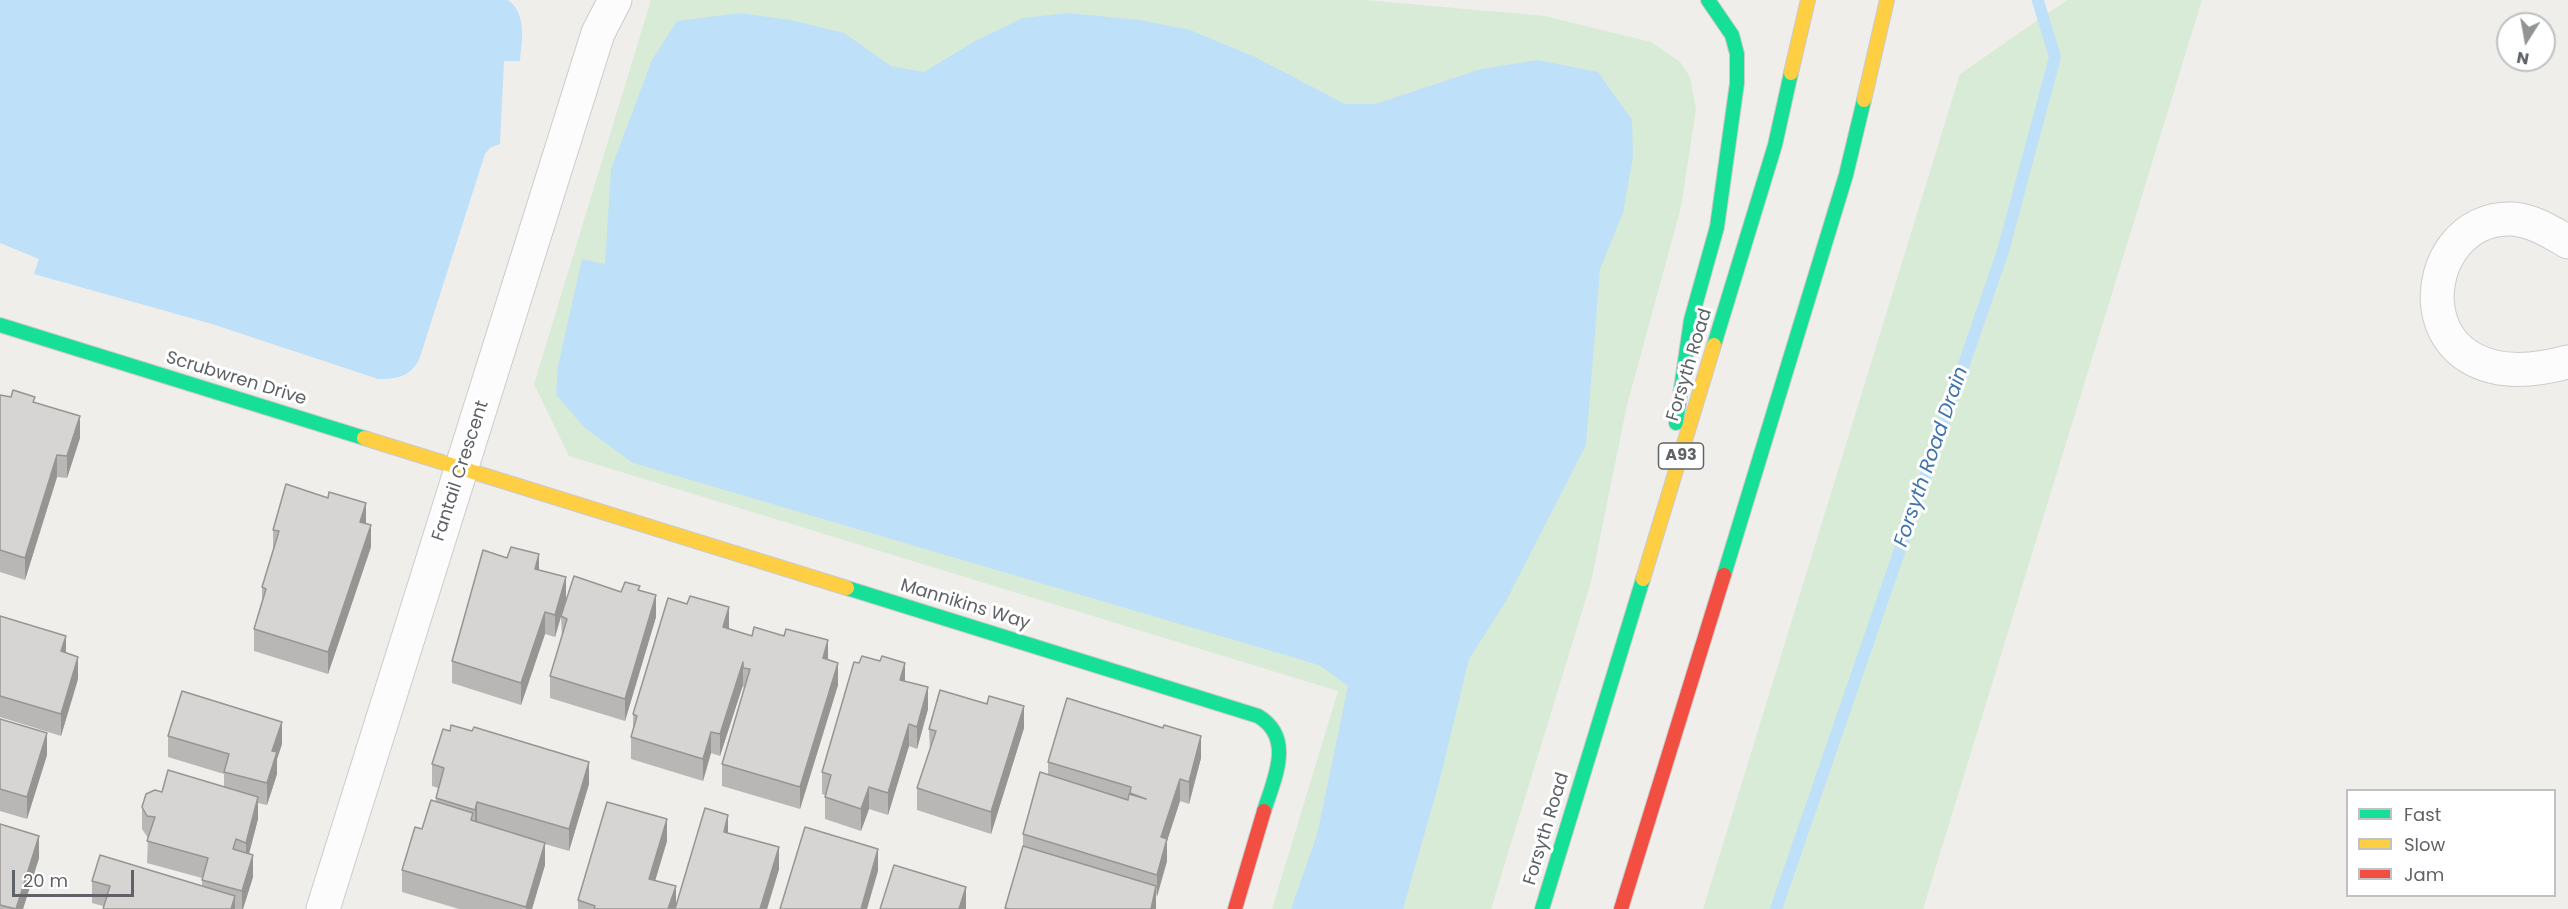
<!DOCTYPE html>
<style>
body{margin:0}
#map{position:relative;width:2568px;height:909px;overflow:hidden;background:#efeeea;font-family:Poppins,sans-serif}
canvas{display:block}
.legend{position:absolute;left:2346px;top:789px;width:210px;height:108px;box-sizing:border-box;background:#fff;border:2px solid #bfc1c3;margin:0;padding:8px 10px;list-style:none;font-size:18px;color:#5f6368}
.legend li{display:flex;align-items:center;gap:12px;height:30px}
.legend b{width:30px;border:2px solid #bfc1c3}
.north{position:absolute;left:2496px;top:12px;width:60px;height:60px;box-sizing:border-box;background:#fff;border:2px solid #bfc1c3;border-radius:50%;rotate:191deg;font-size:16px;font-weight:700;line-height:24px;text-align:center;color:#5f6368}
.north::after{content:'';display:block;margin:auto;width:21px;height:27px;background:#919496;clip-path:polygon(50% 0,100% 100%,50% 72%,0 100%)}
.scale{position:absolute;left:12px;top:870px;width:122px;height:27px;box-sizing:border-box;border:3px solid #5f6368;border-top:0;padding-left:8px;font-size:18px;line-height:21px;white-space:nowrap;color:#5f6368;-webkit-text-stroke:4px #fff;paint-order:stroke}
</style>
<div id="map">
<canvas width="2568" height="909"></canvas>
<ul class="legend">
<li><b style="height:8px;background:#16e098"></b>Fast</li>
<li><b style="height:8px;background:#ffcf43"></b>Slow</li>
<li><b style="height:8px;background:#f24e42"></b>Jam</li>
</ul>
<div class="north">N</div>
<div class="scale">20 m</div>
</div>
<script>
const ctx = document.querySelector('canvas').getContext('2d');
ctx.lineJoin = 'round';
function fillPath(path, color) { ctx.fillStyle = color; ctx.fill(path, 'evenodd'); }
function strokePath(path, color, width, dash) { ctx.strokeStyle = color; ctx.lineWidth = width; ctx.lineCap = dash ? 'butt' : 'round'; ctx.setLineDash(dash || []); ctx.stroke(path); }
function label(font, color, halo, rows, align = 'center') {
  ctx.font = font + ' Poppins,sans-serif'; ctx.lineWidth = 6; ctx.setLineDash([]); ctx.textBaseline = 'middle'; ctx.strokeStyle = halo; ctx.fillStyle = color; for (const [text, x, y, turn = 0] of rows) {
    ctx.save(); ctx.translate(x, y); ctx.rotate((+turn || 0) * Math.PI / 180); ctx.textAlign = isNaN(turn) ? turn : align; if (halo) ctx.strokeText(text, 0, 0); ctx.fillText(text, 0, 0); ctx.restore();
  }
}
fillPath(new Path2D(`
 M651,0H1365L1545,16L1651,42L1680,62L1690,77L1696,109L1681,207L1627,405L1591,582L1491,909H1272L1338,691L569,456L534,384Z
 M2067,0H2202L1923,909H1703L1960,74Z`), '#d8ebd6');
fillPath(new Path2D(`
 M0,0H508C527,14 522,40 520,61H504L500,144L490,148L485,154L419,360C409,377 397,379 378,379L212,324L34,274L39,259L0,243Z
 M740,13L791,20L844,33L891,66L924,72L975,41L1023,18L1068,13L1140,20L1190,30L1255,57L1345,104H1375L1481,69L1538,60L1598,72L1632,120L1633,157L1623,213L1600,269L1586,445L1506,601L1469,659L1439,783L1403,909H1291L1317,835L1348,686L1319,665L633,463L585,428L556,395L558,366L582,259L605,264L611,169L652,60L677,21Z`), '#bfe0f9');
strokePath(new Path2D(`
 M1776,909L2003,251L2055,57L2038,1`), '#bfe0f9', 12);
const street = new Path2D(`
 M2568,242C2551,232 2534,221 2513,219C2411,214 2396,409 2568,362
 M323,909L598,33L615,0`);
const fast = new Path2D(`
 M0,325L364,438
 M1714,345L1775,145L1791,73
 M1676,423L1691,320L1717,227L1737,83V54L1732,35L1708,0
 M1724,575L1846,175L1864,100
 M847,588L1258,716C1295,738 1274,779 1264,811
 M1542,909L1643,579`);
const slow = new Path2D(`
 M1791,73L1808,0
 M1864,100L1887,0
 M364,438L847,588
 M1643,579L1714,345`);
const jam = new Path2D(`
 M1235,909L1264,811
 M1621,909L1724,575`);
strokePath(street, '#cbcccc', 35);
strokePath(fast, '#cacacb', 16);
strokePath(slow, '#cacacb', 16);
strokePath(jam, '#cacacb', 16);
strokePath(street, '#fdfcfc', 33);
strokePath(fast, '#16e098', 14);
strokePath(slow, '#ffcf43', 14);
strokePath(jam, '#f24e42', 14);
fillPath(new Path2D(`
 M0,395L35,402L80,438L67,478L57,477L25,580L0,572Z
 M366,524L371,547L328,674L254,651V629L262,600V587L273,551V530Z
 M539,570L566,599L561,614L621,592L640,591L656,617L625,721L550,698V676L562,639L561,617L555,637L545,634L521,705L452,683V661Z
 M0,616L66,653L78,679L61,736L0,717Z
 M729,629L828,660L838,685L800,809L722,786V764L744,690L743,685L720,756L711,753L703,781L631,759V737L633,731V714Z
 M905,681L928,709L917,749L909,746L888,815L869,809L861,831L825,819V795L822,794V772Z
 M987,704L1024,728L991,834L917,810V788L930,751L929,729Z
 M0,719L47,755L27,819L0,811Z
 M168,736L282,744L277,759V774L267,805L258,803V819L249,854L253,877L243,909H103V906L92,903V881L202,886V878L147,863L148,838L142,829V807L162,792L224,787V774L168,757Z
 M1201,758L1189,804L1180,801L1167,841V861L1156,897V909H1005L1023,847V834L1048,775V762Z
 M432,764L589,784L569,851L545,844V865L532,909H459L402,892V870L436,802V798L438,788L432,786Z
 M0,824L39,858L23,909H0Z
 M728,833L779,869L767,909H578V900L667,841L655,881L676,905Z`), '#b8b7b5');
fillPath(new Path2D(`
 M80,416V438L67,478V456Z
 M57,455V477L25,580V558Z
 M366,503V525L360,522Z
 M371,525V547L328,674V652Z
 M539,554V576L535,569Z
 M566,577V599L555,637V615Z
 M656,595V617L625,721V699Z
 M729,607V629L723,627Z
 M545,612V634L521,705V683Z
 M66,636V658L61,651Z
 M828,640V662L823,658Z
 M78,657V679L61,736V714Z
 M743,662V685L720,756V734Z
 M838,663V685L800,809V787Z
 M905,663V685L900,680Z
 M928,687V709L917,749V727Z
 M1024,706V728L991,834V812Z
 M282,722V744L277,759V774L267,805V783L272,751Z
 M909,724V746L888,815V793Z
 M711,732V753L703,781V759Z
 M47,733V755L27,819V797Z
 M1201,736V758L1189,804V782Z
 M589,762V784L569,851V829Z
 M1180,779V801L1167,841V861L1157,897V875L1161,837Z
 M869,787V809L861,831V809Z
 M258,797V819L246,865V843Z
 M477,802V824L475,832V810Z
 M728,815V837L724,832Z
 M667,819V841L649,901V879Z
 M39,836V858L23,909H16Z
 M545,843V865L532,909H526Z
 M779,847V869L767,909H760Z
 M878,849V871L867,909H861Z
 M253,855V877L243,909H242V891Z
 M676,886V909H668Z
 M1156,886V909H1151Z
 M966,887V909H959Z
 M235,896V909H231Z`), '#969594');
const building = new Path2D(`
 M13,390L35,397L33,402L80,416L67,456L57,455L25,558L0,550V395L11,397Z
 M286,484L328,498L329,492L366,503L360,522L371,525L328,652L254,629L266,589L262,587L279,531L273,530Z
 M511,547L539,554L535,569L566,577L555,615L545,612L521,683L452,661L483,550L507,558Z
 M574,576L621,592L625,582L640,586L638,590L656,595L625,699L550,676L567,619L561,616Z
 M690,596L729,607L723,627L752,636L754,627L784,636L786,629L828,640L823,658L838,663L800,787L722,764L750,669L743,668V662L720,734L711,732L703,759L631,737L637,716L633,714L668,598L687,604Z
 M0,616L66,636L61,651L78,657L61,714L0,696Z
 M862,656L880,661L882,656L905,663L900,680L928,687L917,727L909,724L888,793L869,787L861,809L825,797L831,775L822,772L854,662L859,663Z
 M940,690L987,704L989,696L1024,706L991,812L917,788L936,731L929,729Z
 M182,691L282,722L272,751L277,752L267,783L224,772L229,754L168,736Z
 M1067,698L1163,728L1164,725L1201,736L1189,782L1180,779L1161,837L1167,839L1157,875L1023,834L1040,772L1128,800L1129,794L1146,799L1130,793L1131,787L1048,762Z
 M0,719L47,733L27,797L0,789Z
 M451,725L472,731L474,727L589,762L569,829L477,802L475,810L436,798L444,768L432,764L443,729L450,731Z
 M168,770L258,797L246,843L236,839L233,849L253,855L242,891L202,880L208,858L147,841L155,817L147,816L142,807L146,794L155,790L162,792Z
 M431,800L473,813L471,820L545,843L526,907L402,870L415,827L422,829Z
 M607,802L667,819L649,879L676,886L668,909H594L595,906L578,900Z
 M705,808L728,815L724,832L779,847L760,909H675Z
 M0,824L39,836L16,909L0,905Z
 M805,827L878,849L861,909H780Z
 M1023,846L1156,886L1151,909H1009L1005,908Z
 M100,855L235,896L231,909H103L110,886L92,881Z
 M894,865L966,887L959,909H880Z`);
fillPath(building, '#d6d5d3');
strokePath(building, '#969594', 1.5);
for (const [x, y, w] of [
 [1681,456,45]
]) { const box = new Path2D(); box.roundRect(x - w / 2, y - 13, w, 26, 4.5); ctx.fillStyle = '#fff'; ctx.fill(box); strokePath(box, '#5f6368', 1.5); }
label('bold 16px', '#5f6368', null, [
 ["A93",1681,456]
]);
label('18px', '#5f6368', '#fff', [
 ["Forsyth Road",1690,365,-73],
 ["Scrubwren Drive",236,379,17],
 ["Fantail Crescent",461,471,-72],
 ["Mannikins Way",965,605,17],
 ["Forsyth Road",1547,829,-73]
]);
label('italic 20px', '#4174aa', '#fff', [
 ["Forsyth Road Drain",1932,457,-71]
]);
</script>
